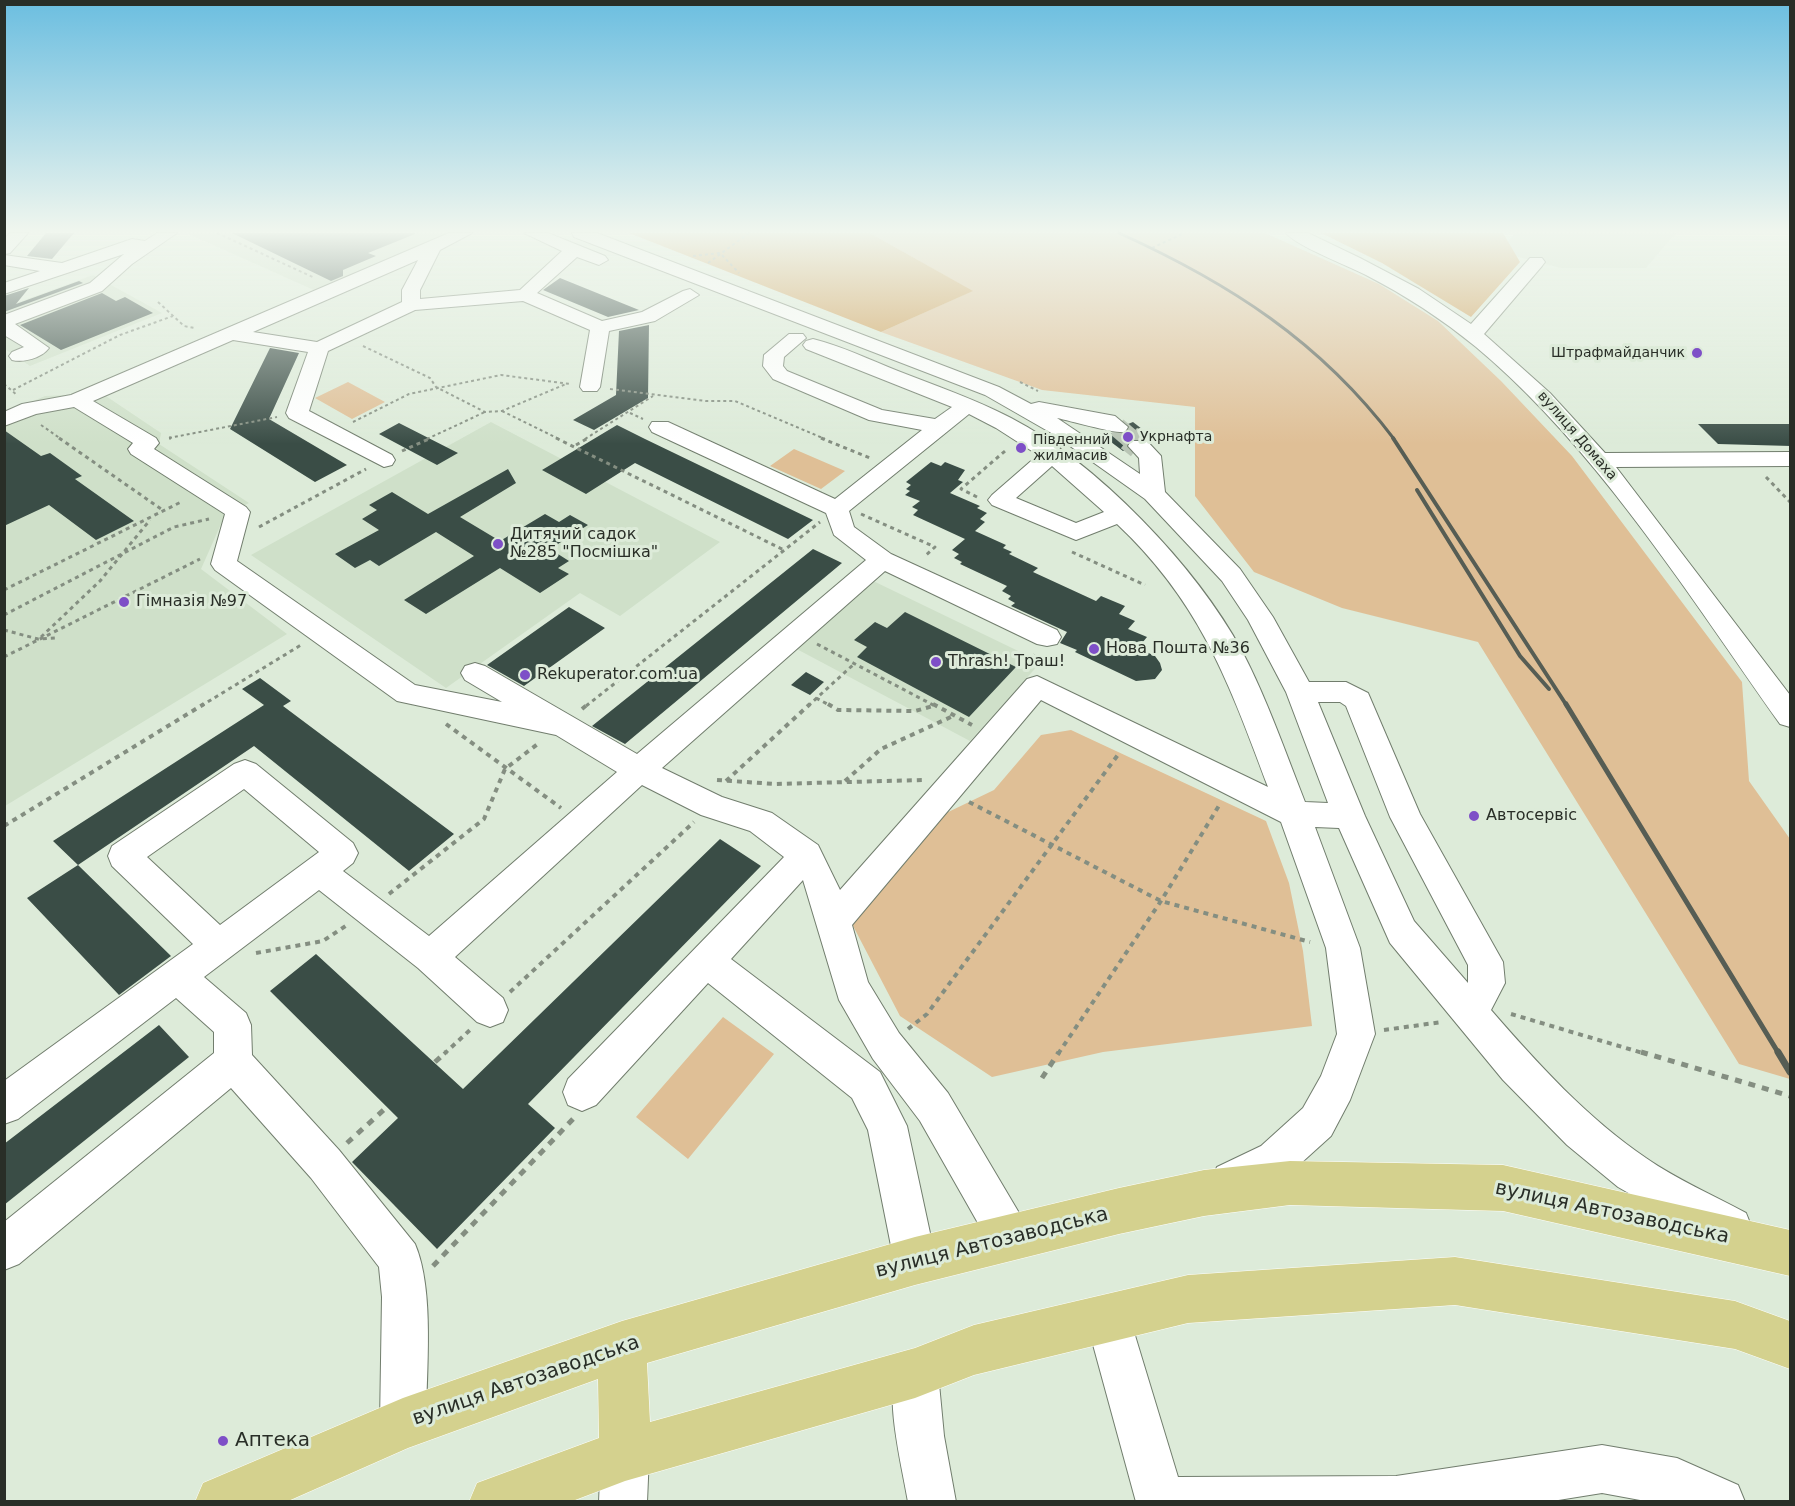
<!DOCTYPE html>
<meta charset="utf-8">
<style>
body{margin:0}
#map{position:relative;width:1795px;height:1506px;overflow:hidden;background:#ddebd9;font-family:"DejaVu Sans",sans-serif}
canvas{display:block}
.frame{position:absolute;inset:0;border:6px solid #292e27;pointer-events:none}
</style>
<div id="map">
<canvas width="1795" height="1506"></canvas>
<div class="frame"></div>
</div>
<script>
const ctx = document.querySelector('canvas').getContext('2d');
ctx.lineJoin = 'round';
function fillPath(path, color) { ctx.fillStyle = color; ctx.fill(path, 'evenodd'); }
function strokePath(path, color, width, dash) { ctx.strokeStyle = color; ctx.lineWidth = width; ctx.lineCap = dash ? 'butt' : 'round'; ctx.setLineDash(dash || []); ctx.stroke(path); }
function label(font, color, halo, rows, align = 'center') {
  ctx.font = font + ' "DejaVu Sans",sans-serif'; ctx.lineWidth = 6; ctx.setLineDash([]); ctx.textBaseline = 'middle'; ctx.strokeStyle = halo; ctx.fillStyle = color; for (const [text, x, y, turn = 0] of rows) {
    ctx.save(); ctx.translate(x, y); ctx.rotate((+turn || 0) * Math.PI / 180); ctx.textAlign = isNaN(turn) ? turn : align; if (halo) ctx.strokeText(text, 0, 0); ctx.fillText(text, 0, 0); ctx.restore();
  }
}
fillPath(new Path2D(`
 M186,233H448L316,291Z
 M1515,233H1676L1646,268H1561L1499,252Z
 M93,275L162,313L30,366L5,349V307Z
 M91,386L161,433L159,444L249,503L225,515L201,569L287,634L5,806V413L45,396L68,395Z
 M491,422L720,542L620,616L580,593L446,688L251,555Z
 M867,578L1041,662L970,741L791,646Z`), '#cfe0c9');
fillPath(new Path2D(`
 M870,233H1265L1379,284L1438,321L1501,381L1572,456L1742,682L1749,781L1790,839V1079L1739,1064L1478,642L1342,608L1254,572L1195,496V407L1042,390L881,332L972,291Z
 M348,382L385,402L352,419L315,398Z
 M794,449L845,471L821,489L770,466Z
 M1071,730L1266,821L1289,883L1303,951L1312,1026L1103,1052L992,1077L900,1016L851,922L942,815L994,790L1041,735Z
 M723,1017L774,1054L688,1159L636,1117Z`), '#dfbf96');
fillPath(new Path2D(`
 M629,233H870L973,291L881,332Z
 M1321,233H1503L1520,262L1471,317L1382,263Z`), '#ce9b52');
fillPath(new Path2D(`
 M46,233H74L52,259L27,256Z
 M232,233H415V234L368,253L376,256L343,270V276L331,281Z
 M560,278L639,310L608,317L543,290Z
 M79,281L83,283L4,312V296L29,288L16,304Z
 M102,293L116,301L125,297L153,313L61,350L20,325Z
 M649,325L648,398L594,430L573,420L616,395L619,331Z
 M270,348L299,353L269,419L347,465L315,482L230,429Z
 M1133,422L1156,440L1131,439L1126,445L1128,449L1123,451L1099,433L1125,434L1130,428L1128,424Z
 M399,423L458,453L437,465L379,434Z
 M1698,424H1791V446L1718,444Z
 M617,425L645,439L813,520L788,539L635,463L586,494L542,470Z
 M4,430L41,456L50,453L82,476L75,479L134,521L96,540L49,505L4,526Z
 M931,462L941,466L945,462L965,470L958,480L963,482L950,493L980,506L977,508L987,513L980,519L985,522L975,531L1006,545L1003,548L1012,552L1009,554L1038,568L1033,572L1096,601L1101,596L1125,606L1119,614L1135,621L1128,629L1147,637L1138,648L1155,656L1160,663L1162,670L1155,679L1136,681L1075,652L1077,650L1060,643L1067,632L1011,606L1015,603L1008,599L1011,596L1002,591L1007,586L960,564L962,562L954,558L959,554L952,550L965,539L913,515L918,510L912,507L920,501L905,495L910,491L906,489L911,485L906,482Z
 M508,469L516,483L460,517L500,541L545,514L559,522L570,515L588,525L550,549L569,561L558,568L569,574L540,593L500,568L426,614L404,600L474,556L436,532L379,566L370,560L355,568L335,554L379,530L362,519L377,510L369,505L392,492L428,514Z
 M813,549L842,563L625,744L592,726Z
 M569,607L605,628L524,686L487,665Z
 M905,612L1016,667L969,717L857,657L867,647L854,640L875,622L887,628Z
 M806,672L824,682L810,695L791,685Z
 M260,678L291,701L283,706L454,834L409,871L254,746L78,865L53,841L264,705L242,689Z
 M720,839L761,866L528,1104L555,1128L437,1249L352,1162L398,1118L270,991L316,954L463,1089Z
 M78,865L171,956L119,995L27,898Z
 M159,1025L189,1057L4,1205V1144Z`), '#3a4d46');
strokePath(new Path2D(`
 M1117,427L1131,439`), '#b9c5b5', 20, [20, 10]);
strokePath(new Path2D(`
 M1129,438L1139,446`), '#b9c5b5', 26, [26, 13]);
const minor = new Path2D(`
 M10,233H28L10,253L4,254V239Z
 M157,233H177L132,264L102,291L15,324L49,348C42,358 23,363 12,360L9,356L12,352L24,347L4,335V315L90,283L124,254L4,294V283L40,271L4,265V255L62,263L132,239L145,241Z
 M449,233H472L440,250L420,290V299L520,290L562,251L524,233H548L605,256L608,260L599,265L577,257L537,293L602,321L642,312L683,291L690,289L699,295L655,321L609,331L600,387L597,391H583L580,387L590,330L523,301L415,310L328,351L309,411L392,455L395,460L392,465L384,467L289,418L286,413L308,352L233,340L93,401L156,438L159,443L154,449L246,507L250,512L237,561L415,685L502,702L465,680L461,673L465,666L475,663L485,666L637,754L866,560L834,535L826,513L652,432L649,427L652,422H668L835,499L922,430L869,420L773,379L763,366L764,355L789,334H803L806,338L784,357L783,366L787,371L882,410L935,419L952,407L806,349L803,345L806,341L813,339C842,346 870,360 898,371C936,386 975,399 1011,418C1097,463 1196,566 1242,651C1267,699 1285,751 1305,802L1328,803L1286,692L1248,620L1222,581L1145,499L1053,434L985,395L574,237L572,233H597L999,387L1031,404L1039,402L1115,416L1128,427L1125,432C1116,434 1071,421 1057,418L1140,474L1139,458L1128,446L1131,441H1147L1161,456L1165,492L1240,569L1273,617L1309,682H1346L1368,693L1420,814L1503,962L1505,983L1491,1010C1537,1063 1587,1118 1646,1158C1676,1179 1713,1195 1746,1213L1752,1228L1746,1243L1731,1249L1716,1243L1618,1187L1567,1145L1503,1080L1390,943L1339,828L1315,827L1360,948L1375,1034L1350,1100L1331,1136L1289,1174L1231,1201L1217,1195L1211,1181L1217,1167L1261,1146L1303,1108L1321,1076L1337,1034L1326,948L1281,822L1041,700L852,925L868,982L899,1033L948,1093L1025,1223L1031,1238L1025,1253L1010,1259L995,1253L920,1121L873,1059L839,1000L803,880L731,959L880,1072L907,1126L936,1261L930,1276L915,1282L900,1276L894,1261L868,1130L852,1098L708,983L596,1105L582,1111L568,1105L563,1092L568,1079L784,857L750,831L701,815L642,785L455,957L503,998L508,1010L503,1022L490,1027L477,1022L418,968L319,890L204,977L246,1013L251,1025L252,1055L339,1150L415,1244C435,1291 426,1372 426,1424L420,1441L403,1447L386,1441L380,1424L382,1297L379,1267L311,1178L231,1088L19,1264L4,1270V1222L214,1053V1032L176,998L18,1119L4,1124V1081L193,944L112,866L108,856L112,846L234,764L245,760L256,764L353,843L358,853L353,863L343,871L429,936L617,772L556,735L397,701L215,570L211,564L225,514L131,454L128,449L133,443L74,407L36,414L4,426V412L22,404L71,395ZM418,260L402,290V302L317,342L253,332ZM969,414L996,428L1038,455L992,495L988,500L992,505L1076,540L1117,524C1201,603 1229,683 1268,787L1037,676L1027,679L840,890L818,845L772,813L722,797L662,768L885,571L1037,644L1047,646L1057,644L1061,637L1057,630L891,554L854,527L849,511ZM1052,466L1104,512L1076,523L1016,498ZM1318,702H1340L1346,706L1390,817L1468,965V983L1414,921L1365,816ZM244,789L319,852L220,925L147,857Z
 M1286,233H1308L1360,258L1419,289L1471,324L1530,258H1542L1545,262L1542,266L1484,334L1550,393L1605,453L1790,452V466L1616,467L1790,695V727L1780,724C1690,597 1595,446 1476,347C1442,319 1405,295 1366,275C1349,266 1296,246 1286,233Z
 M1108,1297L1124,1303L1130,1319L1178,1477L1396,1476L1602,1445L1677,1458L1738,1485L1745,1502H1651L1602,1493L1546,1502H1136L1086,1319L1092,1303Z
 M915,1350L931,1357L938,1373L944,1436L956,1502H908C901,1460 883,1395 899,1357Z
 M625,1431L642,1438L649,1455L647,1502H599L601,1455L608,1438Z`);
const major = new Path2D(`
 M1290,1161L1503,1165L1790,1230V1276L1503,1211L1290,1205L1204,1216L1119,1234L915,1285L647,1363L650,1422L915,1348L974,1325L1188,1275L1455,1257L1735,1301L1790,1321V1369L1735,1349L1455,1305L1188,1323L974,1375L915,1398L625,1481L570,1502H469L477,1483L599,1438L598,1379L408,1448L286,1502H195L203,1483L403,1398L622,1321L915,1237L1119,1188L1204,1170Z`);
strokePath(minor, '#717d6d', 2);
strokePath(major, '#fff', 1);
strokePath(new Path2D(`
 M217,233L315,278
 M1152,248L1184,233
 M693,256L720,253L739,273
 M708,263L749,233
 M158,302L184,326L195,328
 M363,346L430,378L436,387L485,412L502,411L566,384
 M1020,382L1038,391
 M4,384L17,395
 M610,389L706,401H735L825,439
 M13,390L120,335L173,316
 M502,411L559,439
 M630,413L643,419
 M353,422L409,394L501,375L570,384
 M41,425L61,439
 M169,438L277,417
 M427,439L485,412
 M585,439L653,396`), '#848e81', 2, [3, 3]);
strokePath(new Path2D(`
 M59,438L164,511
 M169,438H171
 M556,438L784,550
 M821,438L870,458
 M576,445L588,438
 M402,451L431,438
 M1766,477L1790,502
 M977,497L961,489L1005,451
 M861,514L935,547L925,556
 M259,527L366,469
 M1072,552L1145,585
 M4,590L183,501
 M4,615L174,527L209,519
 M4,630L38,639L57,638
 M41,637L100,581L150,520
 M817,644L935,706
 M4,657L200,559
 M1030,668L1028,663L1034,654
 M816,698L831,706
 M201,706L301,645
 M586,706L820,522
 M808,706L854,664`), '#848e81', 3, [4, 4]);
strokePath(new Path2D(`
 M828,704L838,710L915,711L933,706
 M933,704L972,725
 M582,709L588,704
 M446,724L561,808
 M717,780L775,784L922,780
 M726,781L810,704
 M845,781L881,749L953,716
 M969,802L1161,901L1310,942
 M4,826L204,704
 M389,894L484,819L505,769L539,743
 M256,953L323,941L347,925
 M510,992L694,822
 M1511,1014L1646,1054
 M908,1029L927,1014L1120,752
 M1384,1030L1442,1022
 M444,1054L470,1030
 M1058,1054L1161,901L1220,804`), '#848e81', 4, [5, 5]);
strokePath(new Path2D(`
 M1641,1052L1790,1096
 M435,1062L446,1052
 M1042,1078L1059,1052
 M347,1143L387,1107
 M433,1266L573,1119`), '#848e81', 5, [7, 7]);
fillPath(minor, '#fff');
fillPath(major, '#d4d18e');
strokePath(new Path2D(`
 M1119,233C1229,283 1320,341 1394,439`), '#565d54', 3);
strokePath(new Path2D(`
 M1393,438L1567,706
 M1417,490L1520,656L1549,689`), '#565d54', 4);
strokePath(new Path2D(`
 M1566,704L1779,1054`), '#565d54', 5);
strokePath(new Path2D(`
 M1778,1052L1790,1072`), '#565d54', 7);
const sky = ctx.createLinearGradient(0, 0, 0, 444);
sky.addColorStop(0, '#6bbee0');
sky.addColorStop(0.52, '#f0f6ee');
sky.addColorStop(1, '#f0f6ee00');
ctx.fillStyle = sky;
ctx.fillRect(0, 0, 1795, 444);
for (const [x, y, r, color] of [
 [1697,353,6,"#7e4fc7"],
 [1128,437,6,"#7e4fc7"],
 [1021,448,6,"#7e4fc7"],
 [498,544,6,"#7e4fc7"],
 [124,602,6,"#7e4fc7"],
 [1094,649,6,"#7e4fc7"],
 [936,662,6,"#7e4fc7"],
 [525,675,6,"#7e4fc7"],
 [1474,816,6,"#7e4fc7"],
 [223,1441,6,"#7e4fc7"]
]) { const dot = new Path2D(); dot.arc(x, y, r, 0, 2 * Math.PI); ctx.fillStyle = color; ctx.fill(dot); strokePath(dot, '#ddebd9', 2); }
label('14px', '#292e27', '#ddebd9', [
 ["Штрафмайданчик",1685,353,"right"],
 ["Укрнафта",1140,437],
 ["Південний",1033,440],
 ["жилмасив",1033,456]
], 'left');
label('14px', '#292e27', '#ddebd9', [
 ["вулиця Домаха",1577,436,49]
]);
label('16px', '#292e27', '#ddebd9', [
 ["Дитячий садок",510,535],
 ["№285 \"Посмішка\"",510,553],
 ["Гімназія №97",136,602],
 ["Нова Пошта №36",1106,649],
 ["Thrash! Траш!",948,662],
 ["Rekuperator.com.ua",537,675],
 ["Автосервіс",1486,816]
], 'left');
label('20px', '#292e27', '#ddebd9', [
 ["вулиця Автозаводська",1612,1213,12],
 ["вулиця Автозаводська",992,1243,-14],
 ["вулиця Автозаводська",526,1381,-19]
]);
label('20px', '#292e27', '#ddebd9', [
 ["Аптека",235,1441]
], 'left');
</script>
